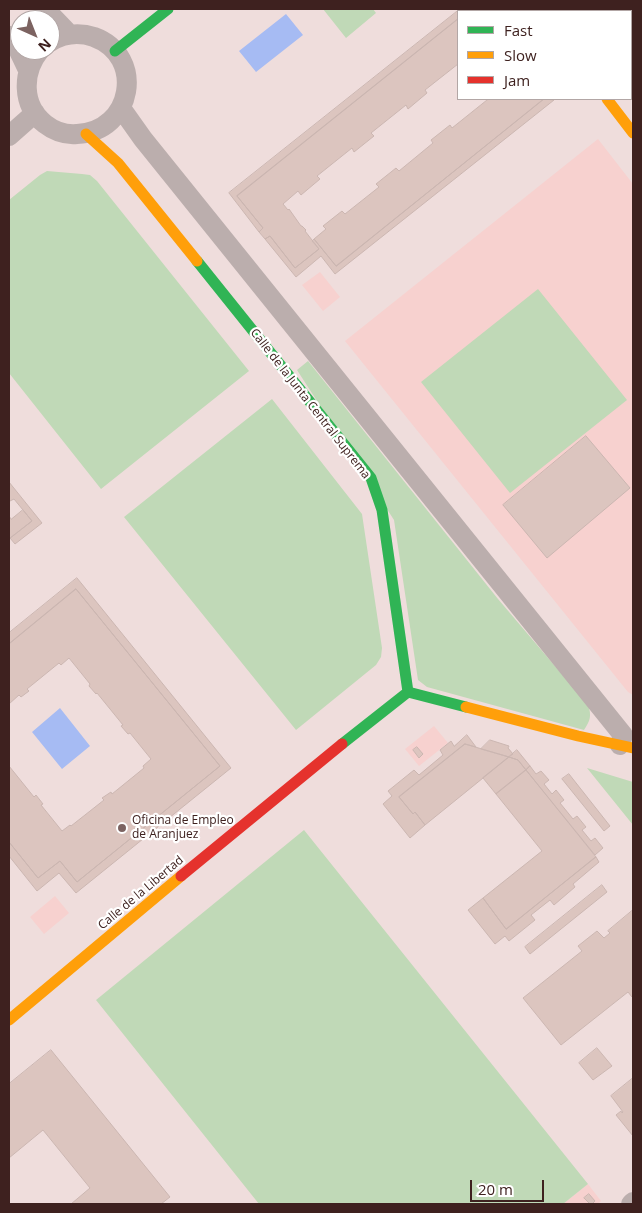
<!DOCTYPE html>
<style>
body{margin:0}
#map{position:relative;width:642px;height:1213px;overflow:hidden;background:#efdddc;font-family:"Open Sans",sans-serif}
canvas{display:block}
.frame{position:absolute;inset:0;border:10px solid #3e211f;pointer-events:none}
.legend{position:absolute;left:457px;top:10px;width:175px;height:90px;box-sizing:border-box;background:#fff;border:1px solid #b2a6a5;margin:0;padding:6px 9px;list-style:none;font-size:15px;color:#3e211f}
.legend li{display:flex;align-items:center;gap:10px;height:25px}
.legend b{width:25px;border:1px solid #b2a6a5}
.north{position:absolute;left:10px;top:10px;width:50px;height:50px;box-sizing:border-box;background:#fff;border:1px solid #b2a6a5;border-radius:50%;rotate:136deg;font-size:14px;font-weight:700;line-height:20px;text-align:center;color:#3e211f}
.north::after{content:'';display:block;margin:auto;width:18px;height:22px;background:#7c6361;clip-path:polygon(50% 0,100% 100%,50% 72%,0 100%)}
.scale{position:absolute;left:470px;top:1180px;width:74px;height:22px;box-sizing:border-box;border:2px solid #3e211f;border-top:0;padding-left:6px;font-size:15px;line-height:18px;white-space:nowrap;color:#3e211f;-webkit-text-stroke:4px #fff;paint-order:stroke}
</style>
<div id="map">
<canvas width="642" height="1213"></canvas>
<div class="frame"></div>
<ul class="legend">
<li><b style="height:6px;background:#30b455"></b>Fast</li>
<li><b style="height:6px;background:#ff9f0a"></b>Slow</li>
<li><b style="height:6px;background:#e5322d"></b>Jam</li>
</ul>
<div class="north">N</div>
<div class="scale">20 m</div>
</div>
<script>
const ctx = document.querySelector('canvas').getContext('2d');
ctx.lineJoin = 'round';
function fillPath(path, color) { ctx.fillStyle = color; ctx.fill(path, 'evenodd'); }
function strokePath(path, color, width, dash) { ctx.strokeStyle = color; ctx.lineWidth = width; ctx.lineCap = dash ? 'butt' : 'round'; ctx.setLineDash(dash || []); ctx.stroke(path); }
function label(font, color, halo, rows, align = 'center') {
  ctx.font = font + ' "Open Sans",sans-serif'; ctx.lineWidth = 4.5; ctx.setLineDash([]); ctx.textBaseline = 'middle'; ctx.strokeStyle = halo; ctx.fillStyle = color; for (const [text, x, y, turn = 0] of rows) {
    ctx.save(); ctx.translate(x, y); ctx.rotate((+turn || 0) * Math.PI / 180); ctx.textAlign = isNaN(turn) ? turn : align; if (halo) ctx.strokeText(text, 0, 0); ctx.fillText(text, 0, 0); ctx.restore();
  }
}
fillPath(new Path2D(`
 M598,139L633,184V695L628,692L345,341Z
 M320,272L340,297L323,311L302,285Z
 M434,726L448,743L419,766L405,749Z
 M55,896L69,913L44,934L30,917Z
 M588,1184L601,1201L598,1204H563Z`), '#f7d1cf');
fillPath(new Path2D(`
 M323,9H373L376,13L346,38Z
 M47,171L82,174L90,175L97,181L249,371L101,489L9,373V200L40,175Z
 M538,289L627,400L510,493L421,382Z
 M308,361L498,599L588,705C592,716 590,721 584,730L427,687L418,680L394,520L297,370Z
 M272,399L362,514L382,648L381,657L376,665L296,730L124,517Z
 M587,768L633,782V825Z
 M304,830L588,1184L563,1204H259L96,1000Z`), '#c0d9b7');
fillPath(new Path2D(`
 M286,14L303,35L256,72L239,51Z
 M60,708L90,746L62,769L32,732Z`), '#a6bbf3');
const building = new Path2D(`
 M460,9H471L467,11H458V19L237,196L263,228L259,232L229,193Z
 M458,19V64L425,90L427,93L408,109L406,105L371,133L374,136L354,152L352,148L317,176L320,179L301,195L298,191L283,204L288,210L289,209L301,226H302L306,230L305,231L319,249L295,268L270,236L265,239L259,232L263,228L237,196Z
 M486,99H544L336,266L314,239L326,229L323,226L342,211L345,214L379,187L376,184L396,168L399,171L433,143L431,140L450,125L452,128L487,100Z
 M544,99L554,100L335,274L321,256L296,277L265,239L270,236L295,268L319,249L312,241L314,239L336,266Z
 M586,436L630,488L547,558L503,505Z
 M9,482L42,523L15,544L10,538L32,521L14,499L10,501L9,500Z
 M23,510L32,521L9,539V516L11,519Z
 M77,578L231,768L76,893L59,873L37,891L9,856V842L38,878L60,861L77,882L220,766L76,589L9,644V633Z
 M76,589L220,766L77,882L60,861L38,878L9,842V766L34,797L36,795L43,804L41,805L62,831L70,825L71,826L104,800L102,798L111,792L112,794L144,768L143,766L151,759L130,733L128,734L121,726L123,725L97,693L96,694L89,686L90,684L69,658L61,665L59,663L27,689L29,691L21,697L19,695L9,704V644Z
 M467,735L476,747L465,744L399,797L413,814L415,812L425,825L410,838L383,804L392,796L388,791L414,770L419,775L443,755L440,750L451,741L454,746Z
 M490,740L509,746L508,748L513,754L509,757L481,749Z
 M465,744L509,757L425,825L415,812L413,814L399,797Z
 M417,747L423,754L419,758L413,750Z
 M517,750L530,766L526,770L518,760L509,757Z
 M509,757L518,760L526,770L496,794L483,778Z
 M530,766L536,774L541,771L549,780L544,784L552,794L556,790L564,800L560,803L573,819L577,816L586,827L582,830L591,841L595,838L603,848L595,855L526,770Z
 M526,770L596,857L506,929L483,898L542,851L496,794Z
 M569,774L610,826L604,831L562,779Z
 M596,857L599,862L573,884L575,887L554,905L550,900L531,915L535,920L509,941L505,936L495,944L468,910L483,898L506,929Z
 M602,885L607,892L530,954L525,947Z
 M633,910V995L632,997L628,992L561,1045L523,998L582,951L578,946L597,931L604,938L610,933L608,931Z
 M597,1048L612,1066L593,1080L579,1063Z
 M51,1050L170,1197L161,1204H71L90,1188L43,1130L9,1158V1084Z
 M633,1078V1136L616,1115L621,1111L622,1113L623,1112L611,1096Z
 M589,1194L595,1201L592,1204H590L584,1198Z`);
fillPath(building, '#dcc5bf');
strokePath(building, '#cbb6b1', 1);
strokePath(new Path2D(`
 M45,9L69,34
 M536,9L538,11
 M563,11L566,9
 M9,36L17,47L28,70
 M40,50C22,72 21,105 45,124C54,131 66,135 77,134C133,132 146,56 94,37C79,32 63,34 50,42
 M121,108L143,139L623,735L620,745
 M9,136L35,113
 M631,1204L633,1202`), '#bbaead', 20);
strokePath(new Path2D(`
 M115,51L168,9
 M197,261L371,478L382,510L408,692L466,707
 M342,744L408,692`), '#30b455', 11);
strokePath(new Path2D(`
 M607,99L633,133
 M86,134L118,163L197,261
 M466,707L578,736L633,748
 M9,1020L181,876`), '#ff9f0a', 11);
strokePath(new Path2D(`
 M181,876L342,744`), '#e5322d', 11);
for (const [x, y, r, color] of [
 [122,828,5,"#7c6361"]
]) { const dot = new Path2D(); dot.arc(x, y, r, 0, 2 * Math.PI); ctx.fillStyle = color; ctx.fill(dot); strokePath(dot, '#fff', 2); }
label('12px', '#3e211f', '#fff', [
 ["Calle de la Junta Central Suprema",310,404,52],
 ["Calle de la Libertad",141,893,-40]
]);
label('12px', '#3e211f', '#fff', [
 ["Oficina de Empleo",132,821],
 ["de Aranjuez",132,835]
], 'left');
</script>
